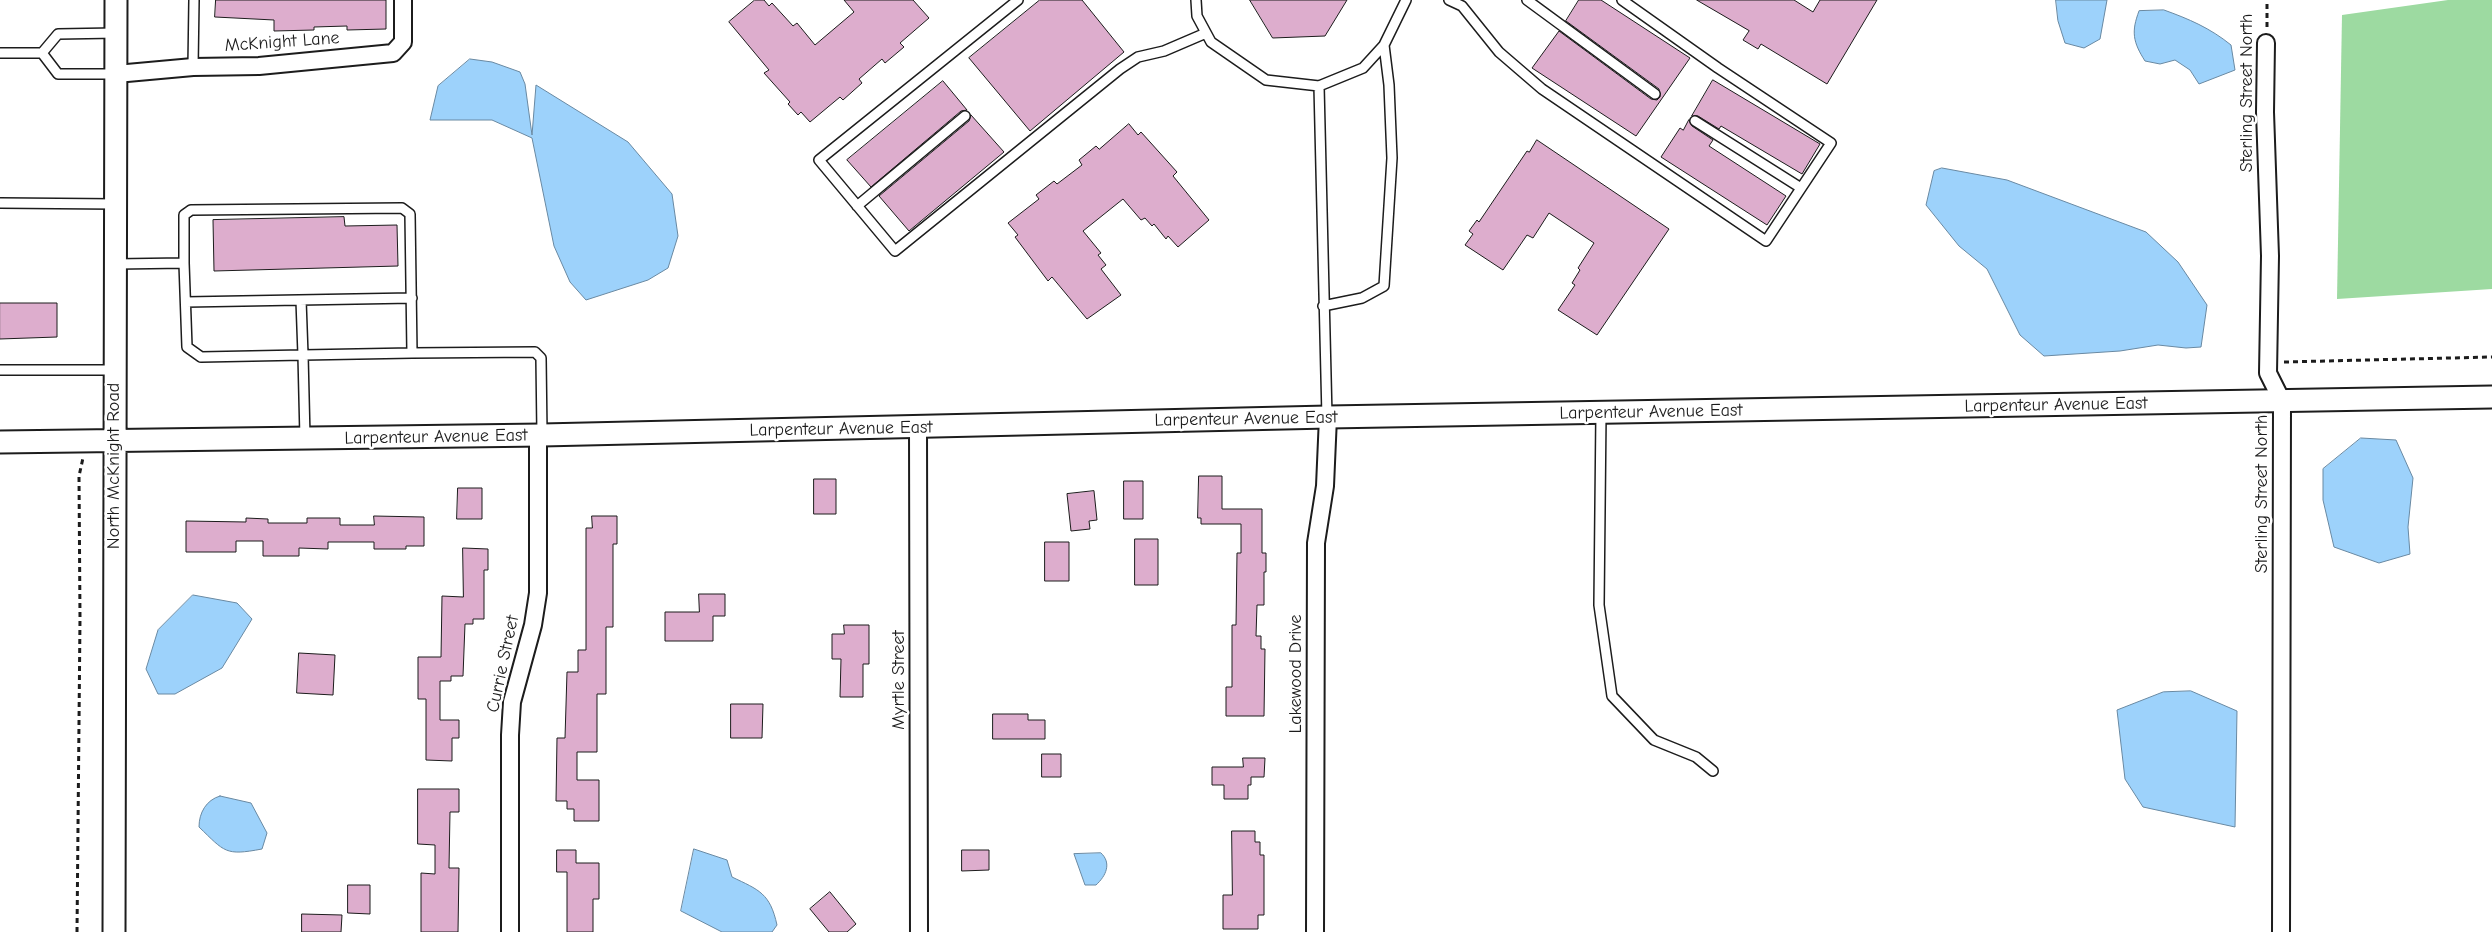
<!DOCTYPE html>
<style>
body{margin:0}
canvas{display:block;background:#fff}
</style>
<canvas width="2492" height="932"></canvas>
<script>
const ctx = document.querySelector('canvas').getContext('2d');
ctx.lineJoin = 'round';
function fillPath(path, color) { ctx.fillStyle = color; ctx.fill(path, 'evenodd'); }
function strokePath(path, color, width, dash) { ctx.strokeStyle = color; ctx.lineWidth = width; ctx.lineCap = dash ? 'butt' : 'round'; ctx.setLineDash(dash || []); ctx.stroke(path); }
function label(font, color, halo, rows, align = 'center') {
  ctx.font = font + ' "Comic Neue",sans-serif'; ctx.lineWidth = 5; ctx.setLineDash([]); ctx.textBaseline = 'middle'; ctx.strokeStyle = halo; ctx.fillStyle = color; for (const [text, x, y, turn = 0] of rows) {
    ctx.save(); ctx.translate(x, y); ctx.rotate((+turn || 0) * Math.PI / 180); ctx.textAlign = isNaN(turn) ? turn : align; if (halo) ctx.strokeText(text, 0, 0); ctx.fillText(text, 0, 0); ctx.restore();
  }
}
fillPath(new Path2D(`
 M2448,0H2492V289L2337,299L2342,15Z`), '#9ddaa1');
const water = new Path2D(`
 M2056,0H2107L2100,39L2084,48L2065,43L2058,21Z
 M2164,10C2189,19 2210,28 2231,45L2235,70L2199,84L2190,70L2175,60L2160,64L2145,61C2133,42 2131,32 2139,11Z
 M470,59L492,62L520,72L525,84L532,135L536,85L628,142L672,194L678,236L668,268L648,280L586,300L570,282L554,246L532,138L492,120H430L438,86Z
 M1942,168L2007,180L2146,232L2178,262L2207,305L2201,347L2186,348L2158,345L2120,351L2044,356L2020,335L1987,269L1959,246L1926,205L1934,171Z
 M2361,438L2396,440L2413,478L2408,527L2410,554L2379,563L2334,547L2323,500V469Z
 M193,595L237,603L252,619L222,668L175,694H158L146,669L158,630Z
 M2191,691L2237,711L2235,827L2143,807L2125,779L2117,710L2163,692Z
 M220,796L251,803L267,833L262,849C225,856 225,852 199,827C199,813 206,800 220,796Z
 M694,849L727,860L732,877C759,890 770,893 777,925L772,932H722L681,911Z
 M1101,853C1112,863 1106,876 1096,885H1085L1074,854Z`);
fillPath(water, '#9dd2fb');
strokePath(water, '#6989a2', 1);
const building = new Path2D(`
 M216,0H386V29L347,30V26L314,27V30L274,31V20L215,17Z
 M755,0H764L769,6L772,3L793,26L797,23L815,45L854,12L844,0H913L929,18L900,43L904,47L885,63L882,59L859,79L862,83L843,100L840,97L810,122L801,112L798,115L788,104L790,102L764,73L769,70L729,22Z
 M1040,0H1082L1124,52L1030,131L969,58Z
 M1250,0H1347L1325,36L1273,38Z
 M1579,0H1601L1690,58L1636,136L1532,68L1559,31L1651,99L1657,100L1660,97L1659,89L1566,21Z
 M1697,0H1794L1813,12L1820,0H1877L1827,84L1761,44L1758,49L1743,40L1749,31Z
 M1713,80L1820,144L1802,174L1721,126L1719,129L1698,116H1692Z
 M943,81L967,110L961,111L871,187L847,160Z
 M971,115L1004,152L909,231L879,196L969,121Z
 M1689,120L1692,126L1713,140L1709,146L1786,196L1767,225L1661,157L1680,128L1683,130Z
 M1129,124L1138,135L1141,132L1177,172L1173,176L1209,220L1178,247L1168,236L1166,239L1154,224L1152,226L1145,218L1141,220L1123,199L1083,231L1101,253L1098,255L1106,265L1101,269L1121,295L1087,319L1052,277L1048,281L1015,237L1018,235L1008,223L1039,199L1036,195L1054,181L1057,184L1082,165L1079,160L1096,146L1099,149Z
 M1537,140L1669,229L1597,335L1558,310L1575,285L1572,283L1580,270L1578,268L1594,243L1549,213L1533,238L1527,235L1503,270L1465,245L1473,234L1469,231L1477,220L1479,222L1527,151L1529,152Z
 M344,217L345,226L397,225L398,266L214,271L213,220Z
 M0,303H57V337L0,339Z
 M1199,476H1222V509H1262V553H1266V572H1264V605H1257L1256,636H1261V649H1265L1264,716H1226V687H1232V625H1236L1237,553H1241V524H1201V518H1198Z
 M814,479H836V514H814Z
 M1124,481H1143V519H1124Z
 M458,488H482V519H457Z
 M1094,491L1097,520L1089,521L1090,529L1071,531L1067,494Z
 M374,516L424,517V546H406V549H374V542H328V549L299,548V556H263V541H236V552H186V521L246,522V518L268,519V523H307V518H340V525H374Z
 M592,516H617V544H613V627H606V694H597V752H577V780H599V821H574V809H567V801H556L557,738H565L567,672H578V650H586V528H592Z
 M1135,539H1158V585H1135Z
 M1045,542H1069V581H1045Z
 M463,548L488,549V570H484V619H473V624H465L463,676H451V681H440V720H459V738H452V761L426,760V699H418V657H441L442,596L463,597Z
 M699,594H725V616H713V641H665V612H699Z
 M844,625H869V664H863V697H840L841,659H832V634H844Z
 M299,653L335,655L333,695L297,693Z
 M731,704H763L762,738H731Z
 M993,714H1028V720H1045V739H993Z
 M1042,754H1061V777H1042Z
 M1243,758H1265L1264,777H1251V785H1248V799H1224V785H1212V767H1243Z
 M418,789H459V812H450L449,868H459L458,932H421V873L435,874V845L418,844Z
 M1232,831H1255V842H1260V855H1264V915H1258V929H1223V895H1232Z
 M557,850H576V863H599V899H593V932H567V872H557Z
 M962,850H989V870L962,871Z
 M348,885H370V914L348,913Z
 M830,892L856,924L847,932H829L810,909Z
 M302,914L342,915L341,932H302Z`);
fillPath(building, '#ddadcd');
strokePath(building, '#1c1c1c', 1);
const service = new Path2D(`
 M1018,0L819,160L895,251L1120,69L1138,57L1164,51L1206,33
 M1196,0L1197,16L1211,42L1266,80L1319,86L1327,417
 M1449,0L1462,6L1499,52L1542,89L1766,241L1831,143L1718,68L1622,0
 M1527,0L1655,94
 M0,53H42L58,34L116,33
 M42,53L58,74H116
 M193,67L194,0
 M1319,86L1363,68L1384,45
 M1695,121L1801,188
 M0,203L116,204
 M857,206L965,116
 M184,263V215L191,210L402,208L410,214L412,353L303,355L301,300
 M116,264L184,263L187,347L201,357L303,355L305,438
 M186,302L412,298
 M1323,306L1362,298L1384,286L1392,158L1389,85L1384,45L1406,0
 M412,353L535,352L541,358L542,434
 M0,370H114
 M1601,413L1599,605L1612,696L1654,740L1696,757L1713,771`);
const minor = new Path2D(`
 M2266,43L2265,112L2270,256L2268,373L2282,401L2281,932
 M116,74L193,67L259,66L393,53L403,42V0
 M918,428L919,932
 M510,932V735L512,702L533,625L538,593V435
 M1315,932L1316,543L1325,486L1328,417`);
const tertiary = new Path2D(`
 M0,442L542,435L1328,417L2492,397
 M114,932L116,0`);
strokePath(service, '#1c1c1c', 12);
strokePath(minor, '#1c1c1c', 20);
strokePath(tertiary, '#1c1c1c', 25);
strokePath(new Path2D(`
 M2267,27V0
 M2284,362L2492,357
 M77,932L80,618L79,476L83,458`), '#1c1c1c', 3, [5, 4]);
strokePath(service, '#fff', 9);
strokePath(minor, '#fff', 16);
strokePath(tertiary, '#fff', 21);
label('18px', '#1c1c1c', '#fff', [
 ["McKnight Lane",282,42,-4],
 ["Sterling Street North",2247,93,-90],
 ["Larpenteur Avenue East",2056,405,-1],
 ["Larpenteur Avenue East",1651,412,-1],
 ["Larpenteur Avenue East",1246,419,-1],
 ["Larpenteur Avenue East",841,429,-1],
 ["Larpenteur Avenue East",436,437,-1],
 ["North McKnight Road",114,466,-90],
 ["Sterling Street North",2262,494,-90],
 ["Currie Street",503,664,-78],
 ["Lakewood Drive",1296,674,-90],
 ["Myrtle Street",899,680,-90]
]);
</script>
